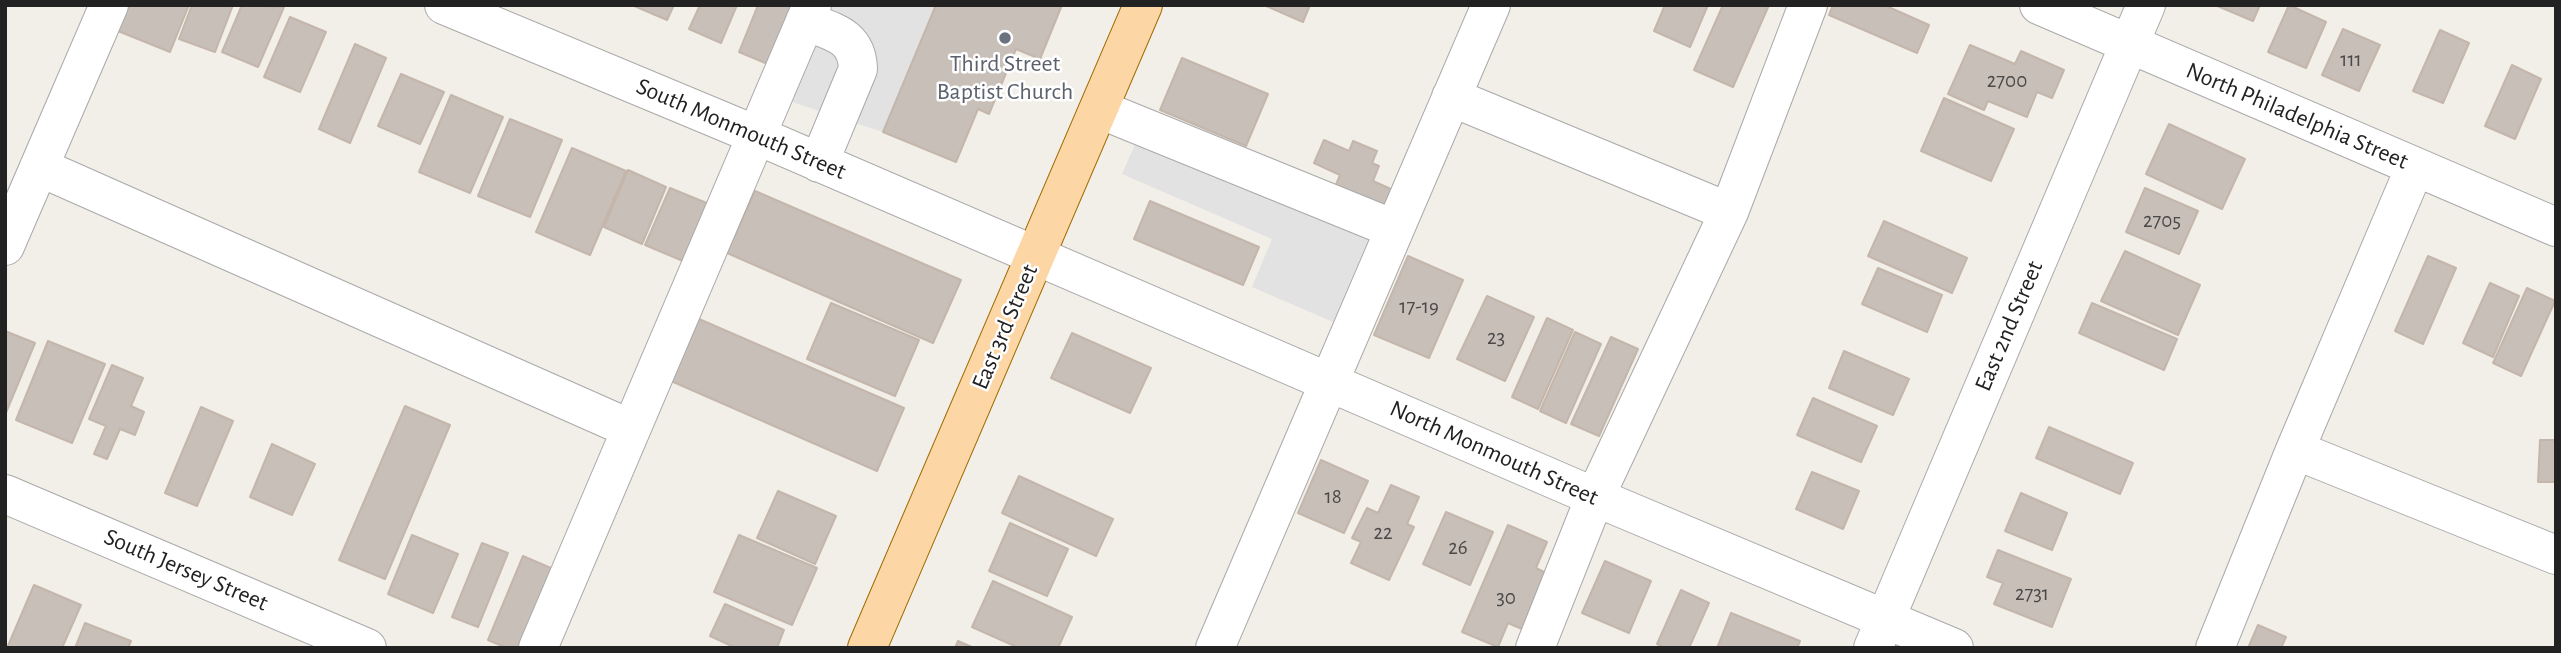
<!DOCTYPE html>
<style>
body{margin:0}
#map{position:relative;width:2561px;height:653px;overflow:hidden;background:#f2efe9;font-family:"Alegreya Sans",sans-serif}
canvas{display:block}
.frame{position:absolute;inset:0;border:7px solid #222;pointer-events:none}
</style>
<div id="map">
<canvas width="2561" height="653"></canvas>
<div class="frame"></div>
</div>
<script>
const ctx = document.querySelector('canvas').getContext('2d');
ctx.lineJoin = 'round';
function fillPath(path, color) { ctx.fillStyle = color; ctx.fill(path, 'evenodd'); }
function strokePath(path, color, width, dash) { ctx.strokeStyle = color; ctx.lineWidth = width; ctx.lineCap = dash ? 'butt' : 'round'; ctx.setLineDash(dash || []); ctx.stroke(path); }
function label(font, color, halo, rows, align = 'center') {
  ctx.font = font + ' "Alegreya Sans",sans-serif'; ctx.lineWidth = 5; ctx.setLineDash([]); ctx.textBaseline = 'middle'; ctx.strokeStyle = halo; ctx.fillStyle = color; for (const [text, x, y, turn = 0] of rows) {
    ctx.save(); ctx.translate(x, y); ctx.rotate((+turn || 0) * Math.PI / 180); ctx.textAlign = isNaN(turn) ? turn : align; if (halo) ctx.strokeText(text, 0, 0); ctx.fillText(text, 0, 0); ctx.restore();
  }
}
fillPath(new Path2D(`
 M824,5H936L883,132L786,100Z
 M1149,112L1380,212L1333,322L1252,287L1272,239L1122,174Z`), '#e2e2e2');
const building = new Path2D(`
 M123,5H189L170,52L113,29Z
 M192,5H233L215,52L179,39Z
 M242,5L284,7L258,67L222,52Z
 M632,5H674L667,20Z
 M700,5H737L721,43L689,29Z
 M758,5H795L770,65L739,52Z
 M936,5H1062L1040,59L1016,49L989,114L978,109L956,162L883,132Z
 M1264,5H1310L1303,22Z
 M1665,5H1708L1690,47L1654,31Z
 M1723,5H1769L1733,87L1694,70Z
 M1833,5H1884L1929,25L1917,53L1829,15Z
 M2215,5H2260L2253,21Z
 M2289,5L2326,22L2306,68L2268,52Z
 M290,17L326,32L300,92L264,77Z
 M2343,29L2380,45L2359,91L2322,75Z
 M2440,30L2469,43L2443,103L2413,91Z
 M355,44L386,58L350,143L319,129Z
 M1970,45L2015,64L2021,51L2064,70L2052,98L2037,92L2027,117L1988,101L1984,110L1948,94Z
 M1182,58L1268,94L1246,146L1160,110Z
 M2512,65L2541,79L2515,139L2485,126Z
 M401,74L444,92L420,144L378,126Z
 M451,95L503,117L470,193L419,172Z
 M1944,98L2014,129L1991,181L1921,151Z
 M510,119L562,140L530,217L478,196Z
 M2169,124L2245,159L2222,209L2146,174Z
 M1324,140L1349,151L1353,141L1377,151L1372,163L1379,166L1373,181L1393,190L1384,209L1335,187L1340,175L1314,163Z
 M572,148L626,171L590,255L536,232Z
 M628,170L666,187L642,244L604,227Z
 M670,188L709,204L683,261L645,245Z
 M2145,188L2198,211L2179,254L2126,232Z
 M755,191L961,280L933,343L727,253Z
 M1150,201L1259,247L1243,285L1134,239Z
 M1884,221L1967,258L1952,293L1868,256Z
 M2125,251L2200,285L2178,335L2101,301Z
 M1408,256L1463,280L1429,358L1374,335Z
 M2428,256L2456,268L2423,344L2395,331Z
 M1878,268L1942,295L1927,332L1862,304Z
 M2490,283L2519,296L2493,357L2463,343Z
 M2527,288L2555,301L2521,376L2493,363Z
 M1487,296L1534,317L1505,381L1457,359Z
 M831,303L919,340L895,396L807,359Z
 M2092,303L2177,339L2164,370L2079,333Z
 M1547,318L1573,330L1538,409L1512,397Z
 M699,319L904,408L877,471L671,381Z
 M5,331L35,343L5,415Z
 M1575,332L1601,344L1566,423L1540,411Z
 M1072,333L1151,368L1130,413L1051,378Z
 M1611,337L1638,349L1599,436L1571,424Z
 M48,341L105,364L72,443L16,420Z
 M1844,351L1909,379L1893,415L1829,388Z
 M112,365L143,378L131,406L144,412L135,435L120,429L107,459L94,454L106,426L89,419Z
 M1813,398L1877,426L1861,462L1797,435Z
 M405,406L450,425L385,579L339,560Z
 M201,407L233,421L197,506L165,493Z
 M2049,427L2133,463L2120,494L2036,458Z
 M2540,440H2556V482H2538Z
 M272,444L315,464L292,515L250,497Z
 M1321,460L1368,481L1344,533L1298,513Z
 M1812,472L1859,491L1843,529L1796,509Z
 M1019,476L1113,519L1096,556L1002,513Z
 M1391,485L1419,497L1407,524L1414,527L1389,580L1351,563L1361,542L1352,538L1367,508L1378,513Z
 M778,491L836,516L815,564L757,538Z
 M2021,493L2067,513L2052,550L2005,531Z
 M1446,512L1493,532L1470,585L1423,564Z
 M1010,523L1068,549L1047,596L989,571Z
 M1508,525L1547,542L1536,568L1546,573L1522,629L1508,623L1498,647L1462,632Z
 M412,535L458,554L433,613L388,594Z
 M739,535L817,568L792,625L714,592Z
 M482,543L508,553L478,627L452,617Z
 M1998,550L2071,579L2052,627L1994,604L2003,583L1987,577Z
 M523,556L553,569L521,648H507L488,640Z
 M1605,561L1651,581L1629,633L1582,613Z
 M993,581L1072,617L1058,648H1019L972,627Z
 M34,585L81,605L62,648H7Z
 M1681,590L1709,603L1689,648H1666L1657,644Z
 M725,604L784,630L777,648H736L710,636Z
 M1731,613L1800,641L1797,648H1717Z
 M85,623L131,641L128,648H75Z
 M2258,625L2286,637L2281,648H2248Z
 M958,641L974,648H955Z`);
fillPath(building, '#c7bfb8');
strokePath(building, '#c4b6ab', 2);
const minor = new Path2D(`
 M444,5L756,135L1595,497L1954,648
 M2039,5L2556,227
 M805,21C832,32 857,35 858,69L819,163
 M1451,97L1729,212
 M1099,109L1394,229
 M39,167L631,429
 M5,246L109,5
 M2295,450L2556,555
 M5,494L367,648
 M538,648L812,5
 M1215,648L1491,5
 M1535,648L1595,497L1729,212L1808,5
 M1873,648L2146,5
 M2215,648L2295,450L2415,167`);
const major = new Path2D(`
 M867,648L1143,5`);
strokePath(minor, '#a9a9a9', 40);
strokePath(major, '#a06b00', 40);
strokePath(minor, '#fff', 38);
strokePath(major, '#fcd6a4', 38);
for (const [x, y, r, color] of [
 [1005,38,7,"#6b7280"]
]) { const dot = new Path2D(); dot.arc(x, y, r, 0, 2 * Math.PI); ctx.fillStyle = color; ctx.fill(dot); strokePath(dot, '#fff', 2.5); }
label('21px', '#4b4948', null, [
 ["111",2351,60],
 ["2700",2007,81],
 ["2705",2162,221],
 ["17-19",1419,307],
 ["23",1496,338],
 ["18",1333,497],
 ["22",1383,533],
 ["26",1458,548],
 ["2731",2032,594],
 ["30",1506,598]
]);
label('24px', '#5b616d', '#fff', [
 ["Third Street",1005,64],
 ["Baptist Church",1005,92]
]);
label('24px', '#222', '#fff', [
 ["North Philadelphia Street",2297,116,23],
 ["South Monmouth Street",741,129,23],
 ["East 2nd Street",2009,326,-67],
 ["East 3rd Street",1005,327,-67],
 ["North Monmouth Street",1494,453,24],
 ["South Jersey Street",186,570,23]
]);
</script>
